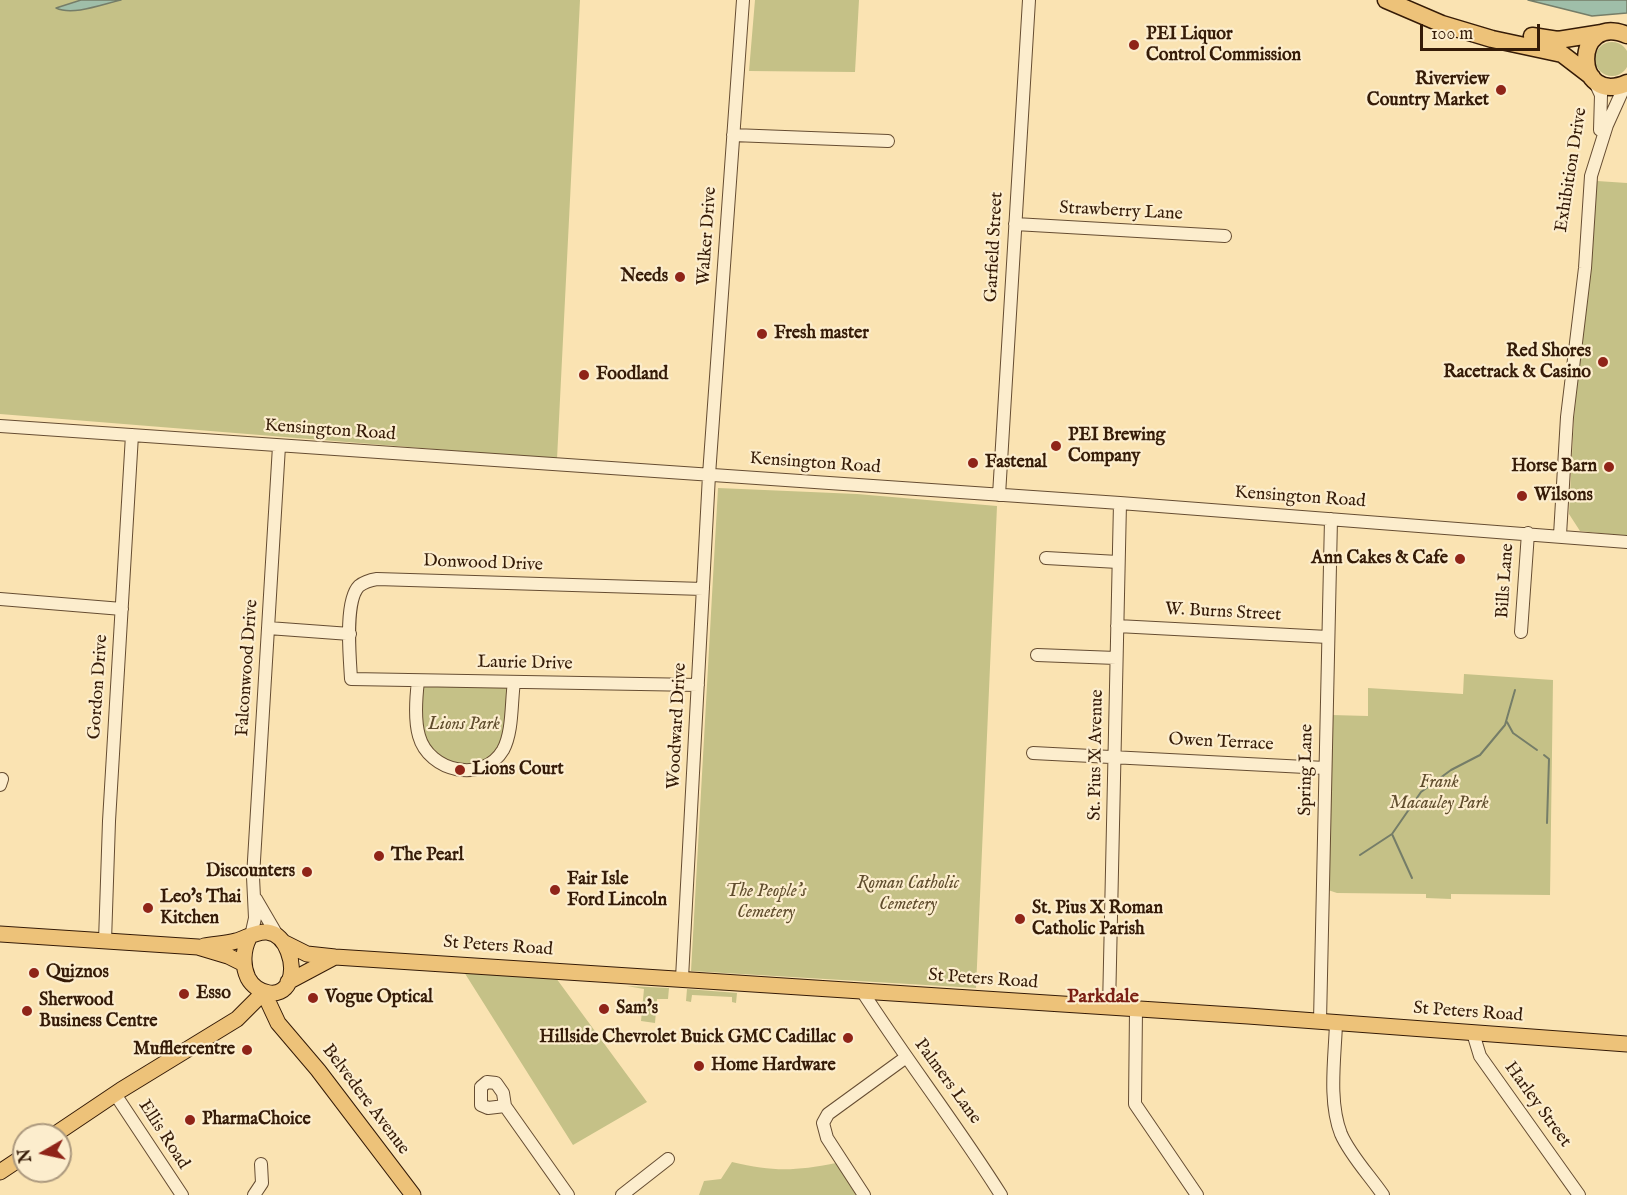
<!DOCTYPE html>
<style>
body{margin:0}
#map{position:relative;width:1627px;height:1195px;overflow:hidden;background:#fae3b2;font-family:"IM FELL English",serif}
canvas{display:block}
.north{position:absolute;left:12px;top:1123px;width:60px;height:60px;box-sizing:border-box;background:#fcedcd;border:2px solid #ac997e;border-radius:50%;rotate:261deg;font-size:16px;font-weight:700;line-height:24px;text-align:center;color:#351b07}
.north::after{content:'';display:block;margin:auto;width:21px;height:27px;background:#8f2418;clip-path:polygon(50% 0,100% 100%,50% 72%,0 100%)}
.scale{position:absolute;left:1420px;top:24px;width:120px;height:27px;box-sizing:border-box;border:3px solid #351b07;border-top:0;padding-left:8px;font-size:18px;line-height:21px;white-space:nowrap;color:#351b07;-webkit-text-stroke:4px #fcedcd;paint-order:stroke}
</style>
<div id="map">
<canvas width="1627" height="1195"></canvas>
<div class="north">N</div>
<div class="scale">100 m</div>
</div>
<script>
const ctx = document.querySelector('canvas').getContext('2d');
ctx.lineJoin = 'round';
function fillPath(path, color) { ctx.fillStyle = color; ctx.fill(path, 'evenodd'); }
function strokePath(path, color, width, dash) { ctx.strokeStyle = color; ctx.lineWidth = width; ctx.lineCap = dash ? 'butt' : 'round'; ctx.setLineDash(dash || []); ctx.stroke(path); }
function label(font, color, halo, rows, align = 'center') {
  ctx.font = font + ' "IM FELL English",serif'; ctx.lineWidth = 4.5; ctx.setLineDash([]); ctx.textBaseline = 'middle'; ctx.strokeStyle = halo; ctx.fillStyle = color; for (const [text, x, y, turn = 0] of rows) {
    ctx.save(); ctx.translate(x, y); ctx.rotate((+turn || 0) * Math.PI / 180); ctx.textAlign = isNaN(turn) ? turn : align; if (halo) ctx.strokeText(text, 0, 0); ctx.fillText(text, 0, 0); ctx.restore();
  }
}
fillPath(new Path2D(`
 M0,0H580L557,459L0,414Z
 M755,0H859L855,72L749,71Z
 M1595 59a17 17 0 1 1 34 0a17 17 0 1 1-34 0Z
 M1597,181L1627,183V536L1580,531L1569,514L1574,417Z
 M718,488L857,494L997,506L976,988L691,971Z
 M1464,674L1553,680L1550,895L1451,894V899L1426,898V894L1337,893L1328,890L1331,715L1368,716V688L1463,694Z
 M422,684L508,685L504,736L498,749L484,762L460,767L439,758L422,735Z
 M464,972L556,978L647,1102L573,1145Z
 M627,986L669,988L668,999H657L655,1023L641,1021L644,989Z
 M687,989L737,993L736,1003L732,1002V997L692,995L691,1002L686,1001Z
 M732,1162C774,1172 795,1171 836,1163L856,1195H699L704,1181L721,1179Z`), '#c5c187');
const water = new Path2D(`
 M81,0H121C103,4 73,16 56,8Z
 M1528,0H1627V13L1592,16Z`);
fillPath(water, '#9fbea9');
strokePath(water, '#757d68', 1.5);
strokePath(new Path2D(`
 M1507,722L1513,733L1537,750
 M1544,755L1549,759L1547,823
 M1360,855L1392,834
 M1412,878L1392,834L1421,792L1451,770L1480,755L1505,725L1515,690`), '#757d68', 2);
const minor = new Path2D(`
 M1593,78L1601,95L1600,130
 M733,135L888,141
 M1015,224L1225,236
 M0,426L1120,503L1627,542
 M999,495L1029,0
 M1560,535L1567,417L1585,268L1591,176L1607,125L1626,83
 M1046,558L1118,562
 M0,599L122,609
 M1117,626L1328,637
 M268,628L350,634
 M1521,632L1528,533
 M1037,655L1116,658
 M418,681C416,698 414,719 419,736C429,772 483,784 503,750C513,732 511,702 514,682
 M698,685L351,679C350,659 344,601 359,586C364,582 371,580 377,579L703,589
 M1033,753L1325,768
 M0,785L2,779
 M256,899L277,935
 M251,936L255,918L253,877L279,446
 M105,941L109,821L132,435
 M682,978L709,475L743,0
 M862,991C907,1061 957,1125 1001,1195
 M1109,1008L1120,503
 M1136,1010L1135,1104L1197,1195
 M1320,1021L1331,519
 M1336,1023C1335,1057 1328,1101 1341,1134C1350,1155 1370,1176 1383,1195
 M1473,1033L1480,1056L1579,1195
 M115,1094L182,1195
 M505,1106L488,1108L481,1105V1087L487,1082L496,1083L503,1093L505,1106L568,1195
 M254,1195L262,1183L261,1164
 M622,1195L668,1159
 M864,1195L827,1138L823,1123L828,1114L905,1058`);
const major = new Path2D(`
 M0,934L198,947L228,956L244,964
 M285,943L307,954L335,957L1248,1016L1627,1044
 M204,946C215,944 226,944 236,941C246,938 257,931 267,932C287,934 296,965 289,982C280,1001 256,993 248,978C242,965 243,950 249,938
 M288,982L333,958
 M264,993L278,1023L318,1070L413,1195
 M54,1135L121,1090L237,1019L263,993
 M0,1172L24,1156`);
const highway = new Path2D(`
 M1386,0L1442,24L1492,39L1562,54L1592,77
 M1627,35C1572,12 1573,107 1627,83
 M1532,36L1558,40L1602,33`);
strokePath(minor, '#664d32', 14);
strokePath(major, '#351b07', 17);
strokePath(highway, '#351b07', 19);
strokePath(minor, '#fcedcd', 12);
strokePath(major, '#edc279', 15);
strokePath(highway, '#edc279', 16);
for (const [x, y, r, color] of [
 [1134,45,6,"#8f2418"],
 [1501,90,6,"#8f2418"],
 [680,277,6,"#8f2418"],
 [762,334,6,"#8f2418"],
 [1603,362,6,"#8f2418"],
 [584,375,6,"#8f2418"],
 [1056,446,6,"#8f2418"],
 [973,463,6,"#8f2418"],
 [1609,467,6,"#8f2418"],
 [1522,496,6,"#8f2418"],
 [1460,559,6,"#8f2418"],
 [460,770,6,"#8f2418"],
 [379,856,6,"#8f2418"],
 [307,872,6,"#8f2418"],
 [555,890,6,"#8f2418"],
 [148,908,6,"#8f2418"],
 [1020,919,6,"#8f2418"],
 [34,973,6,"#8f2418"],
 [184,994,6,"#8f2418"],
 [313,998,6,"#8f2418"],
 [604,1009,6,"#8f2418"],
 [27,1011,6,"#8f2418"],
 [848,1038,6,"#8f2418"],
 [247,1050,6,"#8f2418"],
 [699,1066,6,"#8f2418"],
 [190,1120,6,"#8f2418"]
]) { const dot = new Path2D(); dot.arc(x, y, r, 0, 2 * Math.PI); ctx.fillStyle = color; ctx.fill(dot); strokePath(dot, '#fcedcd', 2); }
label('bold 18px', '#351b07', '#fcedcd', [
 ["PEI Liquor",1146,35],
 ["Control Commission",1146,56],
 ["Riverview",1489,80,"right"],
 ["Country Market",1489,101,"right"],
 ["Needs",668,277,"right"],
 ["Fresh master",774,334],
 ["Red Shores",1591,352,"right"],
 ["Racetrack & Casino",1591,373,"right"],
 ["Foodland",596,375],
 ["PEI Brewing",1068,436],
 ["Company",1068,457],
 ["Fastenal",985,463],
 ["Horse Barn",1597,467,"right"],
 ["Wilsons",1534,496],
 ["Ann Cakes & Cafe",1448,559,"right"],
 ["Lions Court",472,770],
 ["The Pearl",391,856],
 ["Discounters",295,872,"right"],
 ["Fair Isle",567,880],
 ["Ford Lincoln",567,901],
 ["Leo's Thai",160,898],
 ["Kitchen",160,919],
 ["St. Pius X Roman",1032,909],
 ["Catholic Parish",1032,930],
 ["Quiznos",46,973],
 ["Esso",196,994],
 ["Vogue Optical",325,998],
 ["Sherwood",39,1001],
 ["Business Centre",39,1022],
 ["Sam's",616,1009],
 ["Hillside Chevrolet Buick GMC Cadillac",836,1038,"right"],
 ["Mufflercentre",235,1050,"right"],
 ["Home Hardware",711,1066],
 ["PharmaChoice",202,1120]
], 'left');
label('18px', '#351b07', '#fcedcd', [
 ["Exhibition Drive",1572,170,-81],
 ["Strawberry Lane",1121,212,3],
 ["Walker Drive",708,236,-86],
 ["Garfield Street",995,247,-87],
 ["Kensington Road",330,431,4],
 ["Kensington Road",815,464,4],
 ["Kensington Road",1300,498,4],
 ["Donwood Drive",483,564,2],
 ["Bills Lane",1506,581,-86],
 ["W. Burns Street",1223,613,3],
 ["Laurie Drive",525,664,1],
 ["Falconwood Drive",248,668,-86],
 ["Gordon Drive",99,687,-86],
 ["Woodward Drive",678,726,-87],
 ["Owen Terrace",1221,743,3],
 ["St. Pius X Avenue",1097,755,-89],
 ["Spring Lane",1307,770,-89],
 ["St Peters Road",498,947,4],
 ["St Peters Road",983,980,4],
 ["St Peters Road",1468,1013,4],
 ["Palmers Lane",947,1082,54],
 ["Belvedere Avenue",365,1100,53],
 ["Harley Street",1537,1105,54],
 ["Ellis Road",163,1135,57]
]);
label('italic 18px', '#604d2d', '#fcedcd', [
 ["Lions Park",464,725],
 ["Frank",1439,783],
 ["Macauley Park",1439,804],
 ["Roman Catholic",908,884],
 ["Cemetery",908,905],
 ["The People's",766,892],
 ["Cemetery",766,913]
]);
label('bold 20px', '#7a1f14', '#fcedcd', [
 ["Parkdale",1103,998]
]);
</script>
